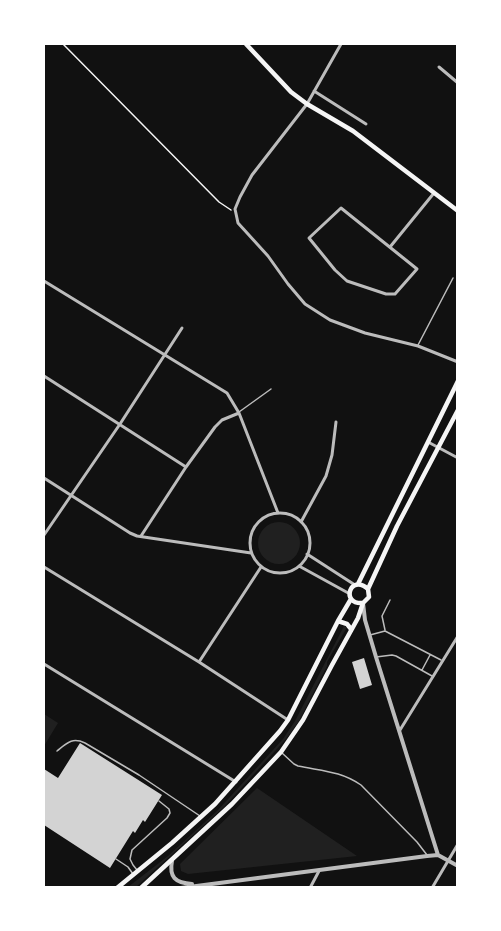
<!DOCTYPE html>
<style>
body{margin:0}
#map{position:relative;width:501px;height:931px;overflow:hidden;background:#111;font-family:Barlow,sans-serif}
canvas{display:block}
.frame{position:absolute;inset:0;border:45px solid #fff;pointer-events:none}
</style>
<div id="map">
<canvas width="501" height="931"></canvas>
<div class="frame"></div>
</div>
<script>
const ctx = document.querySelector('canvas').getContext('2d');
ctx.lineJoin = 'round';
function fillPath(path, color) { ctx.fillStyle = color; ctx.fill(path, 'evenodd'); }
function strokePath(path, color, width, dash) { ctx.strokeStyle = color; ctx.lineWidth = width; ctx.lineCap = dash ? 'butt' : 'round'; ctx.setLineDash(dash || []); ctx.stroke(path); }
fillPath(new Path2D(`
 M258 543a21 21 0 1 1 42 0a21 21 0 1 1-42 0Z
 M344,626L346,627V629L327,662V666L299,721L286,739L224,807L136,887H128L168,856L217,811L283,739L295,721Z
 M44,714L58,723L44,746Z
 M257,788L357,856L188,874L181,871L180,864Z`), '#202020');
fillPath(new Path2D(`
 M364,658L372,685L360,689L352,662Z
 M80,743L162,795L145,822L143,820L135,833L133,831L110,868L44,825V769L58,778Z`), '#d3d3d3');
strokePath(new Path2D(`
 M63,44L219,202L231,210`), '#f5f5f5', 1.5);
strokePath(new Path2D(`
 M418,345L453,278
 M239,412L271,389
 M385,630L382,616L390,600
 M370,635L385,631L441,660
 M376,657L392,655L396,656L432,676
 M422,670L430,655
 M57,751C67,743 72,737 85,743L139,775L200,816
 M282,753L294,764L298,766C322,771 341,771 361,785L417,842L427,855
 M116,859L128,867L133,874
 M137,870L133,865L130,859L132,850L167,818L170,813L169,809L159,801`), '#bcbcbc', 1.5);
strokePath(new Path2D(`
 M341,44L307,104L252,175L240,197L235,209L238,223L268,256L288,284L305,304L330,320L365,333L418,346L458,362
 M439,67L458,83
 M314,91L366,124
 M341,208L417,269L395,294H386L347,281L335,270L309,238Z
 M390,247L434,193
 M44,281L227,393L239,413L278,513
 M44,376L186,467
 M428,442L458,458
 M44,478L130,533L137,536L251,553
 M250 543a30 30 0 1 1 60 0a30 30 0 1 1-60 0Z
 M301,522L326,476L332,455L336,422
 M44,535L120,424L182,328
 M141,536L186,467L215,427L222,420L239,413
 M307,554L355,585
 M299,566L350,594
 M44,567L199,662L288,720
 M199,662L261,567
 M44,664L236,782
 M400,730L458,636
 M310,888L319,871
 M432,888L458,844`), '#bcbcbc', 3);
strokePath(new Path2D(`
 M363,603L365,620L376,657L438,855
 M172,861C169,877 175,883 192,884
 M181,888L427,856L438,855L458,866`), '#bcbcbc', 4);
strokePath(new Path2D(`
 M246,44L291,92L307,104L353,131L458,211
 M358,584L458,381
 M363,603C340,605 350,573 368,589
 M338,621L347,624L351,629
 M117,888L172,843L215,804L280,731L288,720L338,621L351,599
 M141,888L232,804L281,752L303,720L332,665L358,618L363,603L369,597L368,589L397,526L458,410`), '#f5f5f5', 4.5);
</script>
